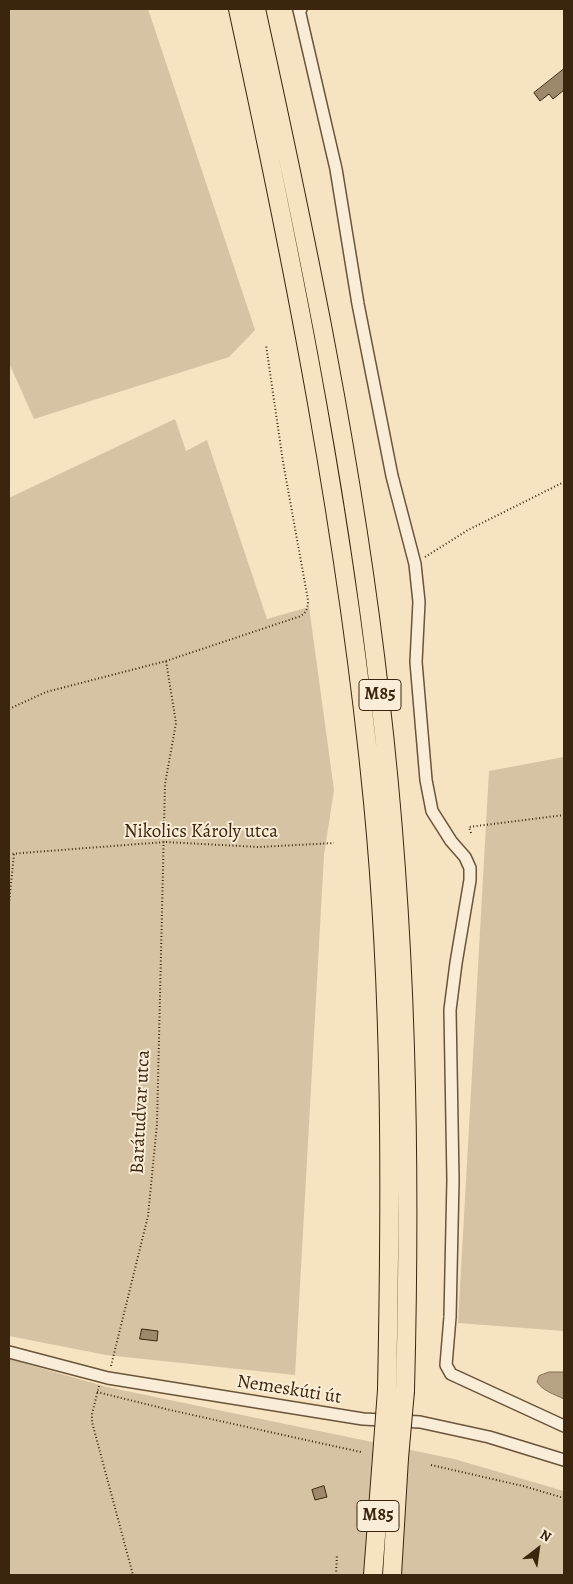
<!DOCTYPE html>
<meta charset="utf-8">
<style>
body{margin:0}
#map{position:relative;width:573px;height:1584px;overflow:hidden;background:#f6e3c2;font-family:Alegreya,serif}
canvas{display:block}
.frame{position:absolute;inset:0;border:10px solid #3c250d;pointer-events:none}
.north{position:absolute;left:513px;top:1524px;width:50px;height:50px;-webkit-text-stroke:4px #f9edd7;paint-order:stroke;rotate:30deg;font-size:14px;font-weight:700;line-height:20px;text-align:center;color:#3c250d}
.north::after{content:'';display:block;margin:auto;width:18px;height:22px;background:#3c250d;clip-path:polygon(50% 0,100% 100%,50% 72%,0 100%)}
</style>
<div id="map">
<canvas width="573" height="1584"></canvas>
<div class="frame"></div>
<div class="north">N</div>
</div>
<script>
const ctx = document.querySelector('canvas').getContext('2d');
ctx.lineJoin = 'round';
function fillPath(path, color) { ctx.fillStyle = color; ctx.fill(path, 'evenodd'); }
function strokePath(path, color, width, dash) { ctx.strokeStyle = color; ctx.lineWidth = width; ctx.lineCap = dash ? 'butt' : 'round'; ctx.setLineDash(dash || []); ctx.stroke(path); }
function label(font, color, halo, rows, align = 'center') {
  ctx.font = font + ' Alegreya,serif'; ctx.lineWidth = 4; ctx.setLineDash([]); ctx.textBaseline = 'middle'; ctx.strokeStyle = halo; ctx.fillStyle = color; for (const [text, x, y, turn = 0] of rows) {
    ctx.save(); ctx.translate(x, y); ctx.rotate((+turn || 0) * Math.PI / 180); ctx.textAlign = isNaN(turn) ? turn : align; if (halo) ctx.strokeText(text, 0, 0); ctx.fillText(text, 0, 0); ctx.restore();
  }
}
fillPath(new Path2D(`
 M9,9H148L255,330L229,357L34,419L9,363Z
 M175,419L186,451L207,440L267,619L309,607L334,790L324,855L295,1375L106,1355L9,1336V498Z
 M564,757V1331L458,1323L489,771Z
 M9,1359L107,1387L454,1459L564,1491V1575H9Z`), '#d6c3a3');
const water = new Path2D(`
 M549,1372H564V1399C554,1394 543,1391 537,1382L539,1376Z`);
fillPath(water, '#b7a284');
strokePath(water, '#867054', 1);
const building = new Path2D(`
 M564,69V90L553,99L549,94L540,101L534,93Z
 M142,1329L158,1331L157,1341L140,1339Z
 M324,1486L327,1497L315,1500L312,1490Z`);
fillPath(building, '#9d886b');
strokePath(building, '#3c250d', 1);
const minor = new Path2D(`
 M301,9L299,10L300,14L336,169L358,304L392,476L415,564L419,602L416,662L426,780L432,811L451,841L465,857L470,868V880L456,963L450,1010L453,1180L450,1317L446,1365L451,1374L564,1426
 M9,1352L108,1378L363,1419L420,1422L489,1437L564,1460`);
const highway = new Path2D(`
 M238,9C295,271 347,535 373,802C392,998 391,1193 387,1390
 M256,9C306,237 354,466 380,698C407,929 411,1160 405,1391
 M373,1575L382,1457
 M392,1575L399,1458`);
strokePath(minor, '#6a543a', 14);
strokePath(highway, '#3c250d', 20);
strokePath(new Path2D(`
 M425,557L468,530L564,482
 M9,709L46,692L166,661L298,617C306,614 308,609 308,600L283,462L266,345
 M471,833L469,827L564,815
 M9,854L165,842L259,847L334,843
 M9,904L14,854
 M111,1366L148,1216L157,1124L165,784L176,723L166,661
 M99,1386L92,1414V1422L133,1575
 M97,1392L170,1410L361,1452
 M431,1465L523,1486L564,1498
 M336,1575L337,1554`), '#3c250d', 2, [1, 2.5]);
strokePath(minor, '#f9edd7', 11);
strokePath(highway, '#f6e3c2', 18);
const highwayBridge = new Path2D(`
 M382,1457L387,1390
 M399,1458L405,1391`);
strokePath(highwayBridge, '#3c250d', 20, []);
strokePath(highwayBridge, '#f6e3c2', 18);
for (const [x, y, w] of [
 [380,695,42],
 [378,1516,42]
]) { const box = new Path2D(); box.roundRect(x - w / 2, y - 15.5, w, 31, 4); ctx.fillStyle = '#f9edd7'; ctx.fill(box); strokePath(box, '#3c250d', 1); }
label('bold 18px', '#3c250d', null, [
 ["M85",380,695],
 ["M85",378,1516]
]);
label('19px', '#3c250d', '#f9edd7', [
 ["Nikolics Károly utca",201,832],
 ["Barátudvar utca",141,1112,-87],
 ["Nemeskúti út",289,1390,9]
]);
</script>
